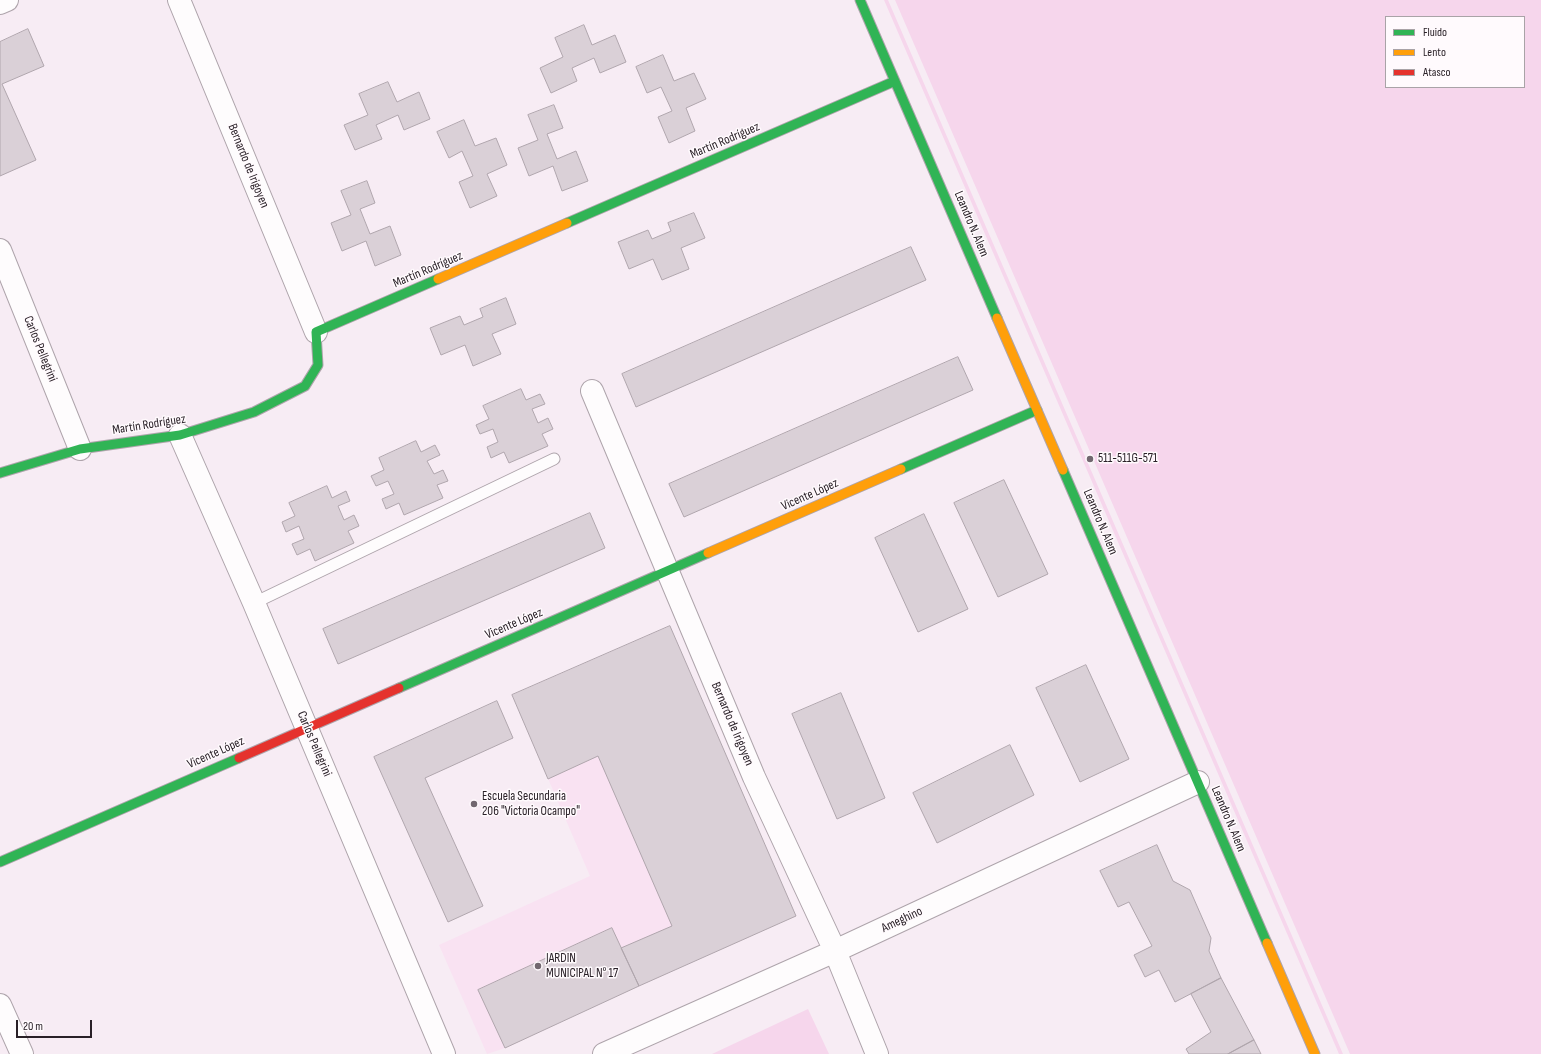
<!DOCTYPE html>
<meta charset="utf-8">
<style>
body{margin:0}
#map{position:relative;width:1541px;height:1054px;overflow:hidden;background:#f7ecf4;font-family:"Sofia Sans Condensed",sans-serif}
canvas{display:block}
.legend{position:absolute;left:1385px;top:16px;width:140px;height:72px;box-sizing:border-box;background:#fffafd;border:1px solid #a9a3a7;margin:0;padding:5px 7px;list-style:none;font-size:12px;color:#292027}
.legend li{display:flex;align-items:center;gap:8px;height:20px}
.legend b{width:20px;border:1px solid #a9a3a7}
.scale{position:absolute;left:16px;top:1020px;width:76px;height:18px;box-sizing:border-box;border:2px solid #292027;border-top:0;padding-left:5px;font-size:12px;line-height:14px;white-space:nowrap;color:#292027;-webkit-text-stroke:3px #fffafd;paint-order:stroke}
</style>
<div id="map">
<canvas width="1541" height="1054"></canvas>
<ul class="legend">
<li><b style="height:5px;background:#30b455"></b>Fluido</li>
<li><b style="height:5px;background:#ff9f0a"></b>Lento</li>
<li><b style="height:5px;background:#e5322d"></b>Atasco</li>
</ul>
<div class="scale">20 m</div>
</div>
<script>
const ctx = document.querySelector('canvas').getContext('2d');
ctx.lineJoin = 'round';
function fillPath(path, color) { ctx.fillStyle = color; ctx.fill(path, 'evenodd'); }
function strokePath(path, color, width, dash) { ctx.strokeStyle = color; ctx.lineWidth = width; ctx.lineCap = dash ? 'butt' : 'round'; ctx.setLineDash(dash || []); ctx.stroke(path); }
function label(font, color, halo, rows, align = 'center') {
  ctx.font = font + ' "Sofia Sans Condensed",sans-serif'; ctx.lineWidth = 3; ctx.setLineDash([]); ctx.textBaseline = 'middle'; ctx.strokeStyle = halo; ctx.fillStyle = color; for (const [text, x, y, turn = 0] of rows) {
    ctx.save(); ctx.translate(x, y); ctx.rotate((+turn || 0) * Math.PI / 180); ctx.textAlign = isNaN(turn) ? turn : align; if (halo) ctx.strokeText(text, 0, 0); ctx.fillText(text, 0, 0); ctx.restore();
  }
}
fillPath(new Path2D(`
 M670,626L796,916L639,986L505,1048L487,1054L439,945L590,876L512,695Z`), '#f9e2f2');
fillPath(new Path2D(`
 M884,0H888L1343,1054H1339Z
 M895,0H1541V1054H1350ZM1386,17H1524V87H1386Z
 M808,1009L829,1054H712Z`), '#f6d6ec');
const building = new Path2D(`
 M584,25L592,45L615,35L626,62L600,73L594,58L572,68L577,81L551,93L540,68L563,57L555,38Z
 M28,29L44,66L2,84L36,160L0,176V42Z
 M663,55L674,81L694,73L706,99L686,108L695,131L669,143L658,117L672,111L661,87L647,93L636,67Z
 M388,82L397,102L419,92L430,119L404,130L398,115L376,125L382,139L355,150L344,125L368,115L359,94Z
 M554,105L563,128L547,134L557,159L576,151L588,181L562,191L553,166L529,176L518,148L538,140L528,115Z
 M464,120L475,146L496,138L507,165L487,174L497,196L470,208L459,182L473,176L462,151L449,158L437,132Z
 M367,181L375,203L360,209L370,234L390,226L401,255L375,266L366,241L342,251L331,223L351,215L341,191Z
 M694,213L705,238L681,248L689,269L662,280L653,259L629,269L618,242L648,230L652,239L671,231L668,223Z
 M911,247L926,280L636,407L622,374Z
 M506,298L516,324L492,334L501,354L473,366L465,345L441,355L430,328L460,316L464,325L483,317L480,309Z
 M958,357L973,390L684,517L669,484Z
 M521,389L526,400L540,394L545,404L532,409L538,423L548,418L553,429L542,434L548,446L509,463L504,452L491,458L487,447L498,442L493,429L480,434L476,425L489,419L483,406Z
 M416,441L421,452L435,445L440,455L427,461L434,474L443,470L448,481L437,485L443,498L404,515L399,503L386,509L382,499L394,494L388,481L376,486L371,476L384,470L379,458Z
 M1004,480L1048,574L998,597L954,503Z
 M327,486L332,498L346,491L350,501L338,506L344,520L354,515L359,526L348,531L354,543L315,561L310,549L297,555L292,544L304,539L299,526L286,532L282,522L295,516L289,503Z
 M590,513L605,548L338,664L323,629Z
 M924,514L968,609L918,632L875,538Z
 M670,626L796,916L639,986L621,948L672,926L598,756L548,779L512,695Z
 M1086,665L1129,759L1080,782L1036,688Z
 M841,693L885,798L837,819L792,714Z
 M497,701L513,738L425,778L483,906L448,922L374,757Z
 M1010,745L1034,795L937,843L913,793Z
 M1157,845L1173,881L1190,890L1211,938L1209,951L1221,978L1175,1002L1159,970L1145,977L1134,955L1152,946L1129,902L1118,907L1100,871Z
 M612,928L639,986L505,1048L478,990Z
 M1221,978L1254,1040L1228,1054H1189L1186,1049L1211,1032L1191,994Z
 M1254,1040L1261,1054H1228Z`);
fillPath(building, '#dad0d7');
strokePath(building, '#b0a6ad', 1);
const lane = new Path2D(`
 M254,603L554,459`);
const street = new Path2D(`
 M179,0L316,332
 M0,3L7,0
 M0,250L80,449
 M592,391L754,777L835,951L877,1054
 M180,435L254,603L444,1054
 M0,1005L22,1054
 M604,1054L835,951L1198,782`);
const fast = new Path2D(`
 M860,0L997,318
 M567,223L895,81
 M901,469L1037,410
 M1063,470L1267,943
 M0,473L80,449L180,435L254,412L305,386L318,365L316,332L438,279
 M399,688L708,553
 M0,862L239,758`);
const slow = new Path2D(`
 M438,279L567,223
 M997,318L1063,470
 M708,553L901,469
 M1267,943L1315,1054`);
const jam = new Path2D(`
 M239,758L399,688`);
strokePath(lane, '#aea4ab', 13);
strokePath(street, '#aea4ab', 24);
strokePath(fast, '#aea4ab', 11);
strokePath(slow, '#aea4ab', 11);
strokePath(jam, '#aea4ab', 11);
strokePath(lane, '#fefcfd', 11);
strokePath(street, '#fefcfd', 22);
strokePath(fast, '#30b455', 9);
strokePath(slow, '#ff9f0a', 9);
strokePath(jam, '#e5322d', 9);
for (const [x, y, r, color] of [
 [1090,459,4,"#71676f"],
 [474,804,4,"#71676f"],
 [538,966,4,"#71676f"]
]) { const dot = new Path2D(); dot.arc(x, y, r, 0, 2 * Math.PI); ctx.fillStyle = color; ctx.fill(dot); strokePath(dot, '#fffafd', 1.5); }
label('13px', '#292027', '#fffafd', [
 ["Martín Rodríguez",725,141,-23],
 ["Bernardo de Irigoyen",248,166,68],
 ["Leandro N. Alem",971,224,67],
 ["Martín Rodríguez",428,270,-23],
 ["Carlos Pellegrini",40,349,68],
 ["Martín Rodríguez",149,425,-9],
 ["Vicente López",810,495,-24],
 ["Leandro N. Alem",1100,522,67],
 ["Vicente López",514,624,-23],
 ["Bernardo de Irigoyen",732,724,67],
 ["Carlos Pellegrini",314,744,67],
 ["Vicente López",216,753,-24],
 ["Leandro N. Alem",1228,819,67],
 ["Ameghino",902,920,-25]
]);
label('13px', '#292027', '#fffafd', [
 ["511-511G-571",1098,459],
 ["Escuela Secundaria",482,797],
 ["206 \"Victoria Ocampo\"",482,812],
 ["JARDIN",546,959],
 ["MUNICIPAL N° 17",546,974]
], 'left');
</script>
